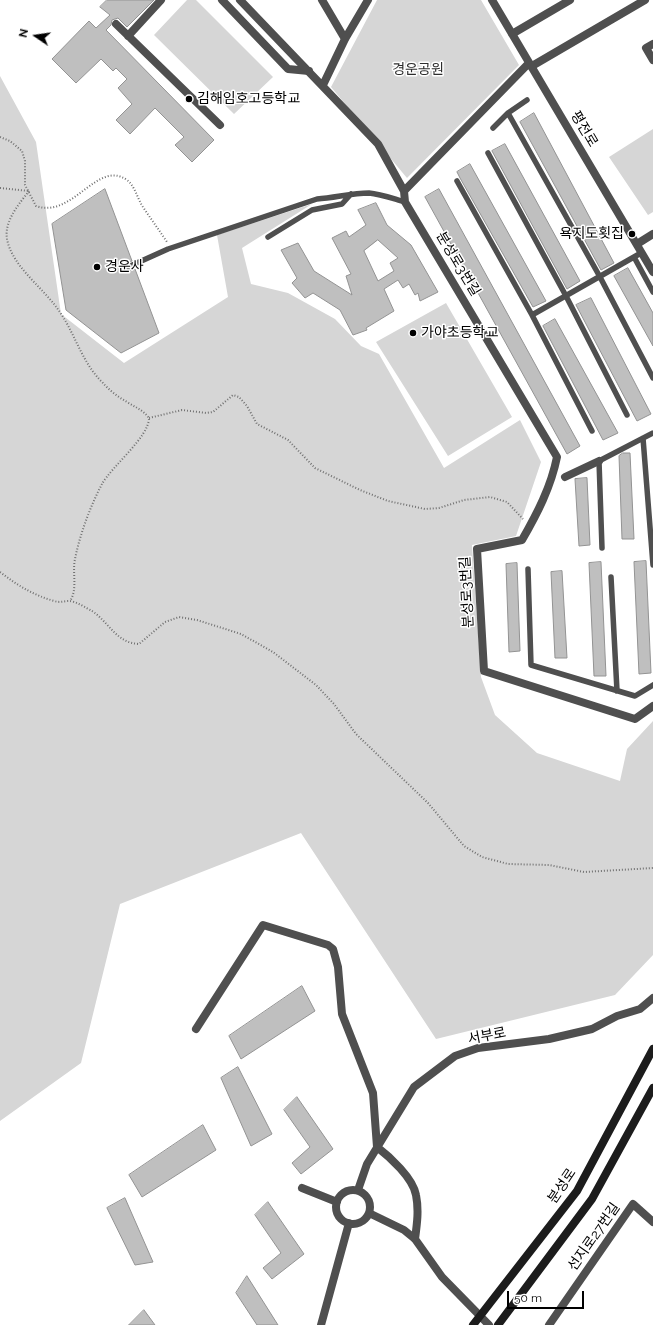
<!DOCTYPE html>
<meta charset="utf-8">
<style>
body{margin:0}
#map{position:relative;width:653px;height:1325px;overflow:hidden;background:#fff;font-family:Raleway,sans-serif}
canvas{display:block}
.north{position:absolute;left:16px;top:16px;width:40px;height:40px;-webkit-text-stroke:3px #fff;paint-order:stroke;rotate:283deg;font-size:11px;font-weight:700;line-height:16px;text-align:center;color:#000}
.north::after{content:'';display:block;margin:auto;width:14px;height:18px;background:#000;clip-path:polygon(50% 0,100% 100%,50% 72%,0 100%)}
.scale{position:absolute;left:507px;top:1291px;width:77px;height:18px;box-sizing:border-box;border:2px solid #000;border-top:0;padding-left:5px;font-size:12px;line-height:14px;white-space:nowrap;color:#000;-webkit-text-stroke:3px #fff;paint-order:stroke}
</style>
<div id="map">
<canvas width="653" height="1325"></canvas>
<div class="north">N</div>
<div class="scale">50 m</div>
</div>
<script>
const ctx = document.querySelector('canvas').getContext('2d');
ctx.lineJoin = 'round';
function fillPath(path, color) { ctx.fillStyle = color; ctx.fill(path, 'evenodd'); }
function strokePath(path, color, width, dash) { ctx.strokeStyle = color; ctx.lineWidth = width; ctx.lineCap = dash ? 'butt' : 'round'; ctx.setLineDash(dash || []); ctx.stroke(path); }
function label(font, color, halo, rows, align = 'center') {
  ctx.font = font + ' Raleway,"Noto Sans KR",sans-serif'; ctx.lineWidth = 3; ctx.setLineDash([]); ctx.textBaseline = 'middle'; ctx.strokeStyle = halo; ctx.fillStyle = color; for (const [text, x, y, turn = 0] of rows) {
    ctx.save(); ctx.translate(x, y); ctx.rotate((+turn || 0) * Math.PI / 180); ctx.textAlign = isNaN(turn) ? turn : align; if (halo) ctx.strokeText(text, 0, 0); ctx.fillText(text, 0, 0); ctx.restore();
  }
}
fillPath(new Path2D(`
 M187,0H196L273,77L234,114L154,35Z
 M377,0H481L519,65L407,178L331,87Z
 M0,76L36,142L61,314L124,363L228,297L217,235L312,204L242,248L251,284L288,293L335,319L361,346L379,354L444,468L520,420L541,462L516,536L472,545L481,677L495,715L537,753L620,781L627,749L653,721V955L615,995L436,1039L301,833L120,904L81,1063L0,1121Z
 M653,129V212L648,215L609,157Z
 M446,303L512,417L448,456L376,342Z`), '#d6d6d6');
const building = new Path2D(`
 M107,0H154L127,27L118,18L112,20L111,25L106,30L214,140L192,162L175,145L184,137L155,108L130,134L116,120L132,104L118,88L127,79L116,68L113,71L101,59L76,83L52,59L89,21L96,28L110,15L100,7Z
 M534,113L614,263L601,270L520,122Z
 M505,144L580,281L567,289L492,151Z
 M470,164L546,301L533,307L460,178L457,172Z
 M105,189L132,261L125,264L124,268L128,271L135,269L159,333L121,353L66,310L52,224Z
 M439,189L580,446L567,454L425,197Z
 M376,203L387,225L411,245L438,292L420,301L418,293L415,295L409,284L403,288L398,280L384,289L394,311L366,328L367,330L353,335L340,310L313,293L305,298L292,283L297,278L281,250L298,243L314,271L352,295L346,276L351,274L332,238L346,231L349,237L366,225L358,210ZM378,240L398,258L390,263L394,271L378,281L364,251Z
 M628,268L653,313V346L614,276Z
 M591,298L651,414L637,421L576,305Z
 M555,319L618,433L603,440L543,326Z
 M623,453H630L634,539H622L619,456Z
 M587,478L590,545L579,546L575,479Z
 M646,561L651,673L639,674L634,562Z
 M601,562L606,676H594L589,563Z
 M517,563L520,651L509,652L506,564Z
 M562,571L567,658H555L551,572Z
 M302,986L315,1011L241,1059L229,1036Z
 M238,1067L272,1134L251,1146L221,1078Z
 M297,1097L333,1149L301,1174L292,1163L310,1147L284,1110Z
 M203,1125L216,1150L142,1197L129,1175Z
 M125,1198L153,1262L135,1265L107,1208Z
 M268,1202L304,1254L272,1279L263,1268L281,1253L255,1215Z
 M247,1276L278,1325H257L236,1293Z
 M144,1310L155,1325H129Z`);
fillPath(building, '#bfbfbf');
strokePath(building, '#939393', 1);
strokePath(new Path2D(`
 M0,137L10,141L22,151L25,161V185L36,206C73,219 97,159 127,180C135,186 137,198 143,207C151,219 159,230 167,242
 M0,188L29,191
 M29,191C19,204 4,221 7,239C12,266 42,287 57,308C75,332 81,362 103,383C109,390 118,397 127,402C135,407 143,410 149,418C149,437 112,466 102,484C90,507 80,534 75,559C72,573 78,589 70,601
 M149,418L182,410L206,413L213,412L233,395L239,397L247,406L257,424L288,440L315,468L360,490L388,501L425,509L439,508L464,500L490,497L507,502L523,519
 M0,572C17,585 33,595 54,601C60,603 64,601 69,601C76,601 86,608 92,611C109,622 116,643 139,644L165,622L179,617L197,620L241,634L273,652L316,685L334,704L356,734L428,803L464,846L482,857L508,864L549,865L584,872L653,868`), '#717171', 2, [1, 2]);
strokePath(new Path2D(`
 M508,113L600,277L653,378
 M493,128L508,113L527,100
 M488,153L566,296L627,415
 M457,181L532,315L592,431
 M268,237L312,210L342,204L351,194
 M634,257L653,292
 M128,267L168,249L317,199C335,198 351,193 369,193C381,194 394,199 405,202
 M532,315L641,253
 M643,438L653,565
 M602,548L599,461L653,433
 M528,569L531,665L635,696L653,685
 M611,577L617,691`), '#4f4f4f', 5.5);
strokePath(new Path2D(`
 M222,0L288,69L309,71
 M116,24L220,125
 M128,36L161,0
 M532,66L645,0
 M565,477L599,461`), '#4f4f4f', 8);
strokePath(new Path2D(`
 M240,0L378,144L404,191
 M322,0L345,39
 M492,0L653,272
 M512,34L570,0
 M653,44L646,48L653,60
 M529,63L404,191L405,202L557,457C551,487 537,514 522,540L477,549L484,671L635,719L653,706
 M323,85L345,39L368,0
 M637,244L653,234
 M196,1029L263,925L328,945L333,949L338,967L342,1014L373,1093L377,1147C390,1157 413,1178 416,1195C419,1210 417,1224 415,1239
 M302,1188L337,1202
 M336 1207a17 17 0 1 1 34 0a17 17 0 1 1-34 0Z
 M358,1190L367,1164L414,1087L455,1056L478,1048L549,1039L592,1029L617,1016L640,1009L653,998
 M369,1213L404,1230L415,1239L442,1277L489,1325
 M321,1325L349,1223
 M549,1325L633,1204L653,1222`), '#4f4f4f', 8);
strokePath(new Path2D(`
 M473,1325L577,1191L653,1049
 M498,1325L592,1199L653,1088`), '#1c1c1c', 8);
for (const [x, y, r, color] of [
 [189,99,4,"#000"],
 [632,234,4,"#000"],
 [97,267,4,"#000"],
 [413,333,4,"#000"]
]) { const dot = new Path2D(); dot.arc(x, y, r, 0, 2 * Math.PI); ctx.fillStyle = color; ctx.fill(dot); strokePath(dot, '#fff', 1.5); }
label('14px', '#2d2d2d', '#fff', [
 ["경운공원",418,70]
]);
label('14px', '#000', '#fff', [
 ["김해임호고등학교",197,99],
 ["욕지도횟집",624,234,"right"],
 ["경운사",105,267],
 ["가야초등학교",421,333]
], 'left');
label('14px', '#000', '#fff', [
 ["평전로",584,129,59],
 ["분성로3번길",458,264,59],
 ["분성로3번길",467,592,-93],
 ["서부로",487,1036,-11],
 ["분성로",562,1186,-56],
 ["선지로27번길",594,1237,-55]
]);
</script>
